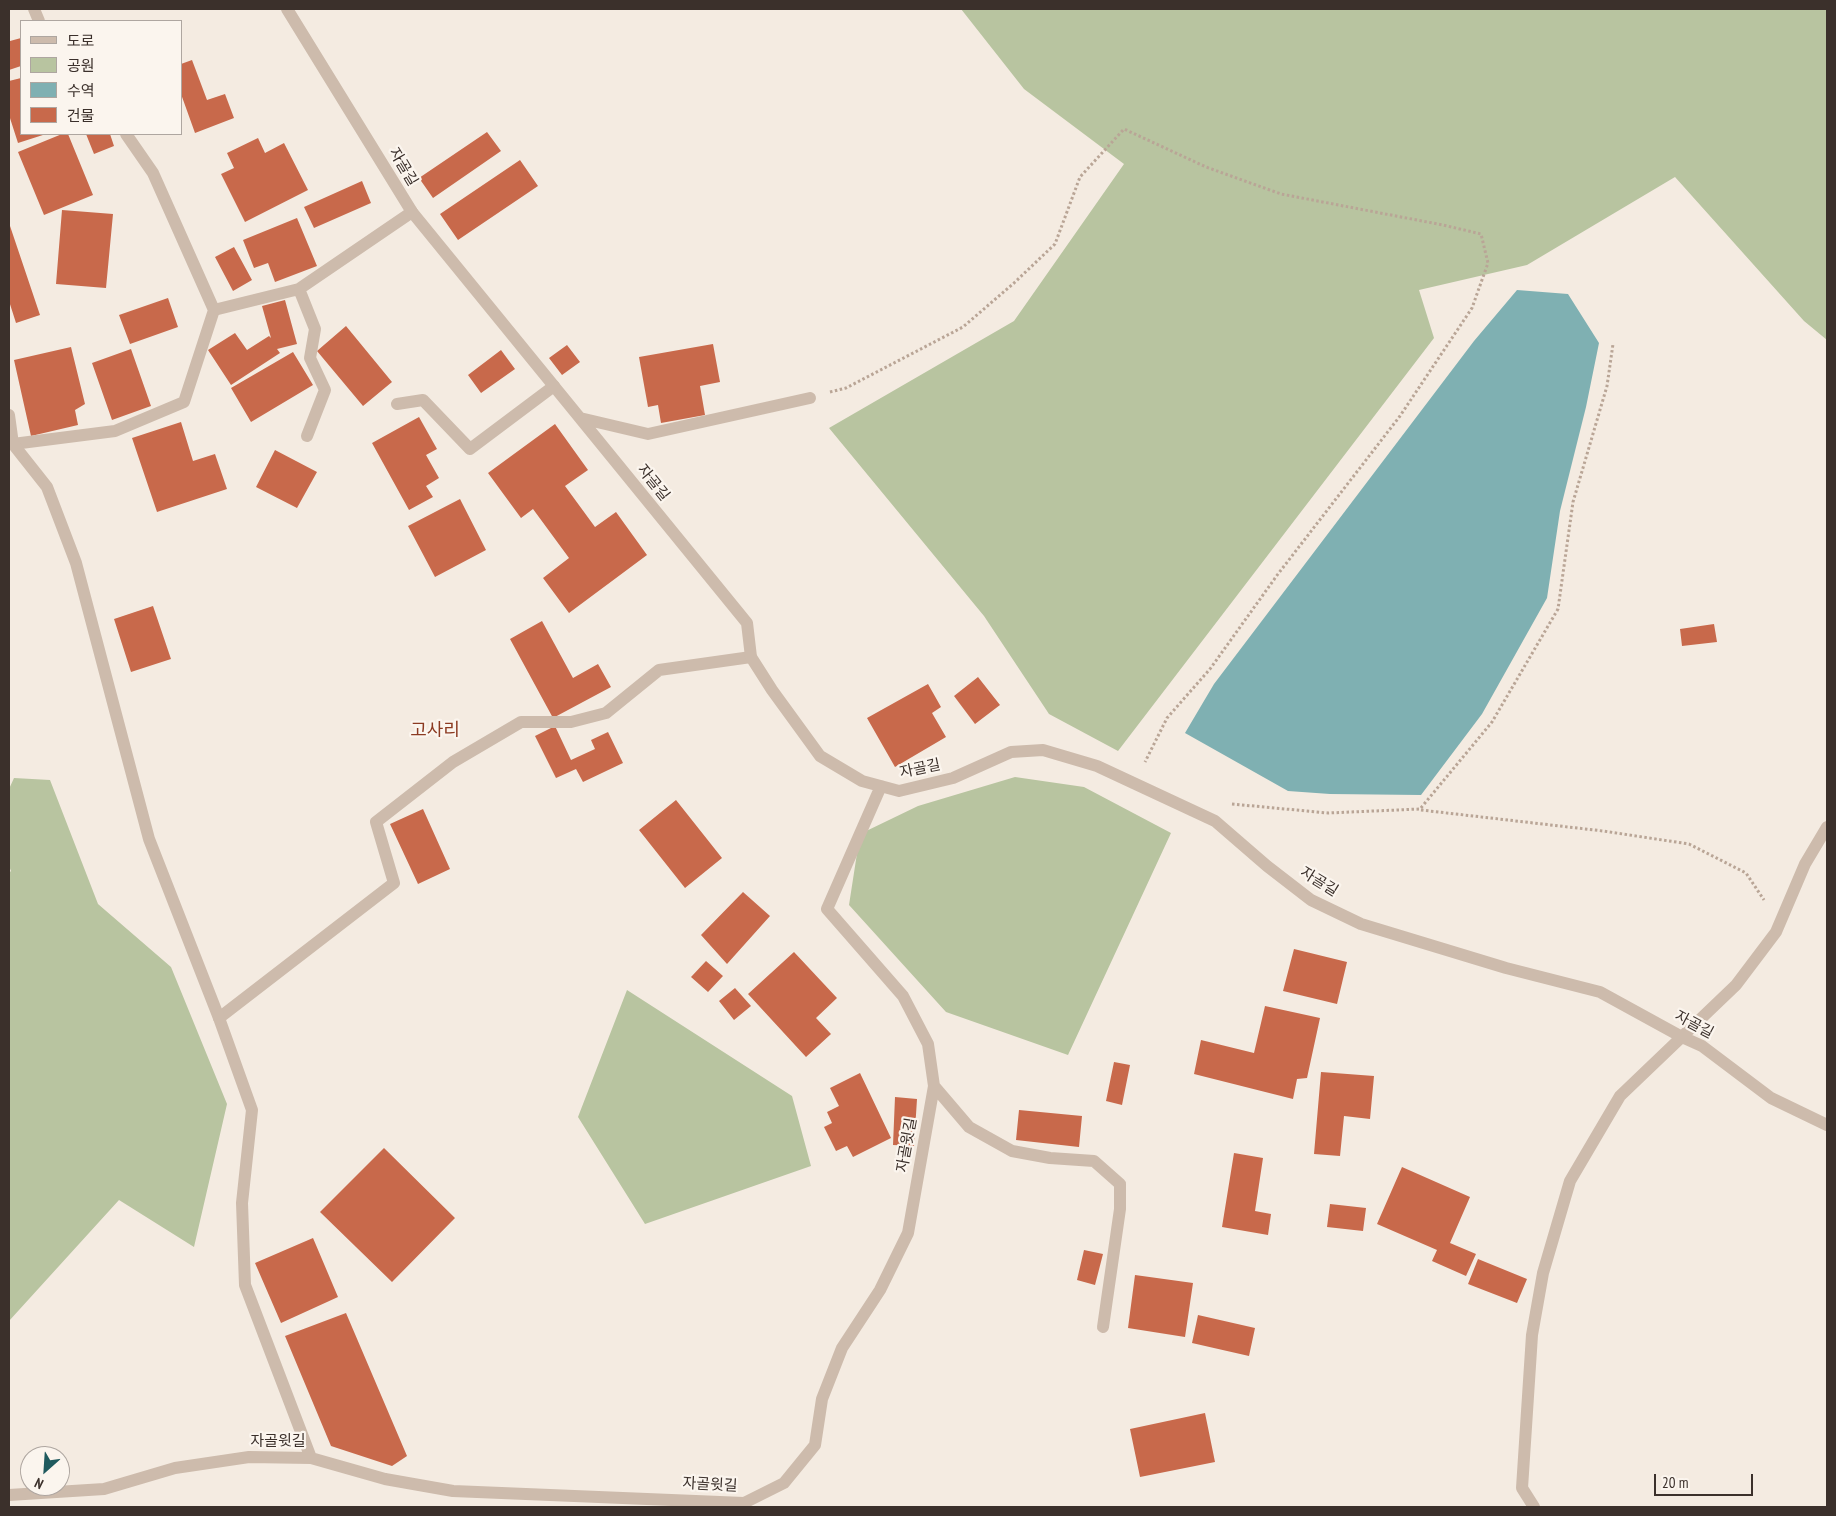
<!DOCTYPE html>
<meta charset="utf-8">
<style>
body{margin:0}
#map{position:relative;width:1836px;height:1516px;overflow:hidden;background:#f4ebe1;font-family:"PT Sans Narrow","Noto Sans KR",sans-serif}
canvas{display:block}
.frame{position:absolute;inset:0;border:10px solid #3b302b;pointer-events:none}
.legend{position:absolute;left:20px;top:20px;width:162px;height:115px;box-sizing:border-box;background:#fbf5ee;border:1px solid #aea6a0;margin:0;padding:6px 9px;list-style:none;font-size:15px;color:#3b302b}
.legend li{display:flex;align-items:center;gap:10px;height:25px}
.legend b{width:25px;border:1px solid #aea6a0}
.north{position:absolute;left:20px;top:1446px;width:50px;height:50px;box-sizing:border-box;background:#fbf5ee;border:1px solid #aea6a0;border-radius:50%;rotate:206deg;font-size:14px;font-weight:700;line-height:20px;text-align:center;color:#3b302b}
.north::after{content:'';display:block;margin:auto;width:18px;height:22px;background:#1f5a5e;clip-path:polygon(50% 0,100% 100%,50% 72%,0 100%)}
.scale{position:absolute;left:1654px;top:1474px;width:99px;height:22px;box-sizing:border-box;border:2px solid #3b302b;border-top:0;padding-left:6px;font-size:15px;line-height:18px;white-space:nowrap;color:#3b302b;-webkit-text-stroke:4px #fbf5ee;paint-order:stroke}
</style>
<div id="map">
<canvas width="1836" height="1516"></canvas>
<div class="frame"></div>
<ul class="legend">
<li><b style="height:6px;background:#cdbbac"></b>도로</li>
<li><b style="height:14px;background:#b8c4a0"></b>공원</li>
<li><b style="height:14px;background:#7fb0b2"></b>수역</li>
<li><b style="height:14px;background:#c8694b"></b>건물</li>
</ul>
<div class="north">N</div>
<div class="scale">20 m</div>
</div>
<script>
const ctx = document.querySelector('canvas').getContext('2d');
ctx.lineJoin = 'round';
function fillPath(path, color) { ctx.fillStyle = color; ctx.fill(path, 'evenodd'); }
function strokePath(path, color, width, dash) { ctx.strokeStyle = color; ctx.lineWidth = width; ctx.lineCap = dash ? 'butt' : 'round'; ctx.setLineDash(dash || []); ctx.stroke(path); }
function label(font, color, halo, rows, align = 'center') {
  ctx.font = font + ' "PT Sans Narrow","Noto Sans KR",sans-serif'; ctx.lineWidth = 4.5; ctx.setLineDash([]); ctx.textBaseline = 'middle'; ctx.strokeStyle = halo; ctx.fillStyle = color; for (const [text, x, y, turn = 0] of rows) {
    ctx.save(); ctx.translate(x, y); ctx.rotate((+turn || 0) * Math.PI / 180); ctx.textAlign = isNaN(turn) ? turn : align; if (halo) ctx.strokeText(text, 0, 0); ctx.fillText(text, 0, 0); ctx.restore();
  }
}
fillPath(new Path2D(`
 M961,9H1827V340L1804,321L1675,177L1527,265L1419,290L1434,338L1118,751L1049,714L984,616L829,428L1014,321L1124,164L1024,89Z
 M1015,777L1084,787L1171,833L1068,1055L946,1012L849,905L860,834L918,806Z
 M14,778L50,780L98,904L171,967L227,1104L194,1247L119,1200L9,1321V873L11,871L9,866V789Z
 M627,990L792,1096L811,1166L645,1224L578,1117Z`), '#b8c4a0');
fillPath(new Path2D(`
 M1517,290L1568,294L1599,343L1586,407L1560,511L1547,598L1482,714L1421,795L1330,794L1288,791L1185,733L1214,684L1474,341Z`), '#7fb0b2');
fillPath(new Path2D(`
 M9,38L10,41L21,38V66L9,70Z
 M192,60L207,100L225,94L234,118L195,133L181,94V64Z
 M21,78V134H46L18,143L9,115V81Z
 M487,132L501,151L433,198L419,178Z
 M62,134H68L93,195L44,215L18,152Z
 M86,134H110L114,146L94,154Z
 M258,138L265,153L284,143L308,190L245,222L221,174L234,168L227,153Z
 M520,160L538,186L458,240L440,214Z
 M362,181L371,203L314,228L304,207Z
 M62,210L113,214L106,288L56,284Z
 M297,218L317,266L275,282L268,263L254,268L243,240Z
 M9,223L40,315L16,323L9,301Z
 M234,247L252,280L233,291L215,257Z
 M168,298L178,327L130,344L119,315Z
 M285,300L297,344L277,349L280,353L231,385L208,350L235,333L247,350L269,336L271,338L262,306Z
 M346,326L392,382L363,406L317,351Z
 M713,344L720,382L700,386L705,415L661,423L658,405L648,407L639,357Z
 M567,345L580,362L562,375L549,358Z
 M71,347L85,404L75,410L78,425L31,436L14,360Z
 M131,349L151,406L112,420L92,363Z
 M501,350L515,369L481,393L468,375Z
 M293,352L313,385L251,422L231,388Z
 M419,417L437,449L426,455L439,478L426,486L433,497L409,510L372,443Z
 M181,422L193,461L215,454L227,489L157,512L132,438Z
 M555,424L588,470L565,486L595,527L616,512L647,555L569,613L543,578L569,558L533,509L521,518L488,473Z
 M275,450L317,472L297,508L256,487Z
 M460,499L486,550L435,577L408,526Z
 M153,606L171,659L131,672L114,619Z
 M542,621L573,678L598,664L611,687L553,718L510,639Z
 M1714,624L1717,642L1682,646L1680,629Z
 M978,677L1000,705L975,724L954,696Z
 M928,684L941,707L932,713L946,737L895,767L867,718Z
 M555,726L571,760L595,749L591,740L608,732L623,763L583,782L576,769L556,778L535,736Z
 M676,800L722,858L685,888L639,830Z
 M423,809L450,869L418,884L390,824Z
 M743,892L770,916L727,964L701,935Z
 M1294,949L1347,962L1337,1004L1283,991Z
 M794,952L837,998L816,1018L831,1034L806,1057L748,994Z
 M706,961L723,976L708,992L691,977Z
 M735,988L751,1006L734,1020L719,1001Z
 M1265,1006L1320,1018L1307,1078L1297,1079L1293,1099L1194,1074L1201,1040L1254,1053Z
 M1114,1062L1130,1065L1122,1105L1106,1101Z
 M1321,1072L1374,1076L1370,1119L1344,1116L1340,1156L1314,1154Z
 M860,1073L891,1138L853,1157L847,1146L836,1151L824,1127L832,1123L827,1112L839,1106L830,1088Z
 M895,1097L917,1099L914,1146L893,1145Z
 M1019,1110L1082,1116L1079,1147L1016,1140Z
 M384,1148L455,1218L392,1282L320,1212Z
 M1234,1153L1263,1158L1255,1211L1271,1214L1268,1235L1222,1227Z
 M1402,1167L1470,1197L1450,1243L1476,1254L1466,1276L1432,1261L1437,1250L1377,1224Z
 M1330,1204L1366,1208L1363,1231L1327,1227Z
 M313,1238L338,1297L281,1323L255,1263Z
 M1084,1250L1103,1254L1095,1285L1077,1280Z
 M1478,1259L1527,1279L1517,1303L1468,1284Z
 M1135,1275L1193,1283L1185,1337L1128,1328Z
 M346,1313L407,1456L392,1466L331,1446L285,1336Z
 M1198,1315L1255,1328L1249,1356L1192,1343Z
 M1205,1413L1215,1462L1140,1477L1130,1429Z`), '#c8694b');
strokePath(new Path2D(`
 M830,392L846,388L963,327L1014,283L1055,244L1080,177L1124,129L1206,167L1281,194L1443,225L1481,234L1488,263L1472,308L1400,416L1278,574L1210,669L1167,718L1145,762
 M1232,804L1328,813L1420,809L1492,722L1558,609L1573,502L1607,386L1613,344
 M1421,810L1603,831L1689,844L1746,873L1764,900`), '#b9a596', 3, [2.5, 2.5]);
strokePath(new Path2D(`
 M34,9L39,21
 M126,134L153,173L214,310
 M299,289L315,329L310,358L325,390L307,436
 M397,404L423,400L470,449L554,386
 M13,444L115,431L184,402L214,310L299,289L412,212
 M219,1018L394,883L376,822L453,762L521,722H571L606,713L659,670L751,657`), '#cdbbac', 12);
strokePath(new Path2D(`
 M287,9L412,212L747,623L751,657L772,690L820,756L862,781L899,791L953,778L1011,752L1043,750L1097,766L1215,821L1267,866L1311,900L1361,924L1506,968L1600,992L1682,1037L1702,1046L1771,1098L1827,1125
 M9,415L13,444L47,487L76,563L149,839L219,1018L252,1110L242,1203L245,1285L311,1458
 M580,418L648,434L810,398
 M934,1086L969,1127L1012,1151L1050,1158L1094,1161L1120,1184V1209L1103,1327
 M9,1495L104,1489L175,1468L249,1457L311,1458L385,1479L453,1491L744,1503L784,1483L815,1445L822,1399L842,1348L880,1290L908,1233L934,1086L928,1044L903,996L827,909L881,786
 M1534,1507L1522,1488L1532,1335L1543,1273L1570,1181L1620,1096L1736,985L1776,932L1805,864L1827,827`), '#cdbbac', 12);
label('15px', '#3b302b', '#fbf5ee', [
 ["자골길",403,167,59],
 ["자골길",653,483,51],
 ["자골길",920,769,-12],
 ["자골길",1319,882,32],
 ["자골길",1694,1025,28],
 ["자골윗길",907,1145,-80],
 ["자골윗길",278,1442],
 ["자골윗길",710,1485,3]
]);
label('18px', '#8c3b22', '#fbf5ee', [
 ["고사리",435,731]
]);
</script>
